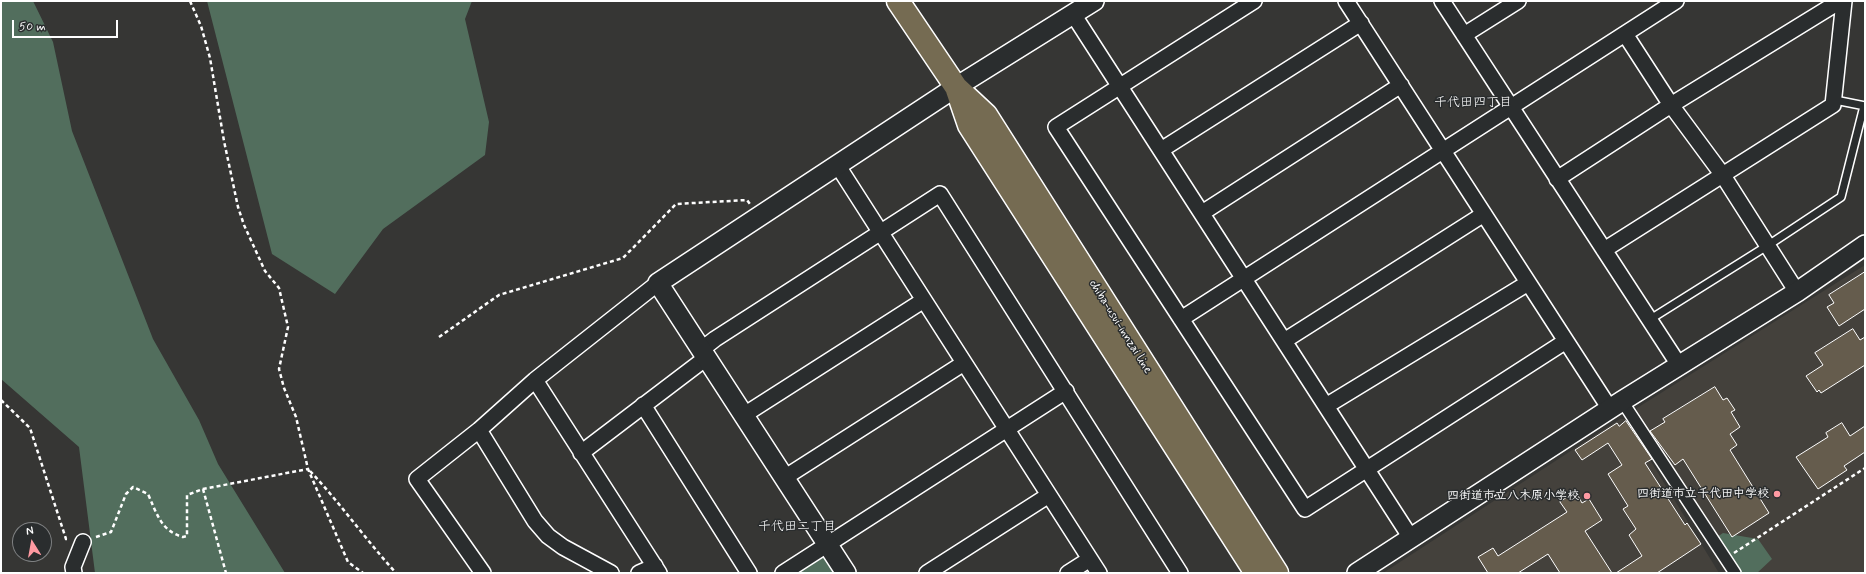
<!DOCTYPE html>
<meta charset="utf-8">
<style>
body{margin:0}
#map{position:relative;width:1866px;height:574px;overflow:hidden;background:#363634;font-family:Mynerve,sans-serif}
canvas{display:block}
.frame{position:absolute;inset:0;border:2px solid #fff;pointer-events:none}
.north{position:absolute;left:12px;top:522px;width:40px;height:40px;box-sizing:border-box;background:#2a2d2e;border:1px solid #7f8182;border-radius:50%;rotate:349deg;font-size:11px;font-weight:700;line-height:16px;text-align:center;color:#fff}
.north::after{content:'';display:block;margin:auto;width:14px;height:18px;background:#ff9aa2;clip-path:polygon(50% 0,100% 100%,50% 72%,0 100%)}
.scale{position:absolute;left:12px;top:20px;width:106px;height:18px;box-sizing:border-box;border:2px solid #fff;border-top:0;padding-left:5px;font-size:12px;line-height:14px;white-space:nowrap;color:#fff;-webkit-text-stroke:3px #2a2d2e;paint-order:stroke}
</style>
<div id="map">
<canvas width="1866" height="574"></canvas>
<div class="frame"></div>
<div class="north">N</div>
<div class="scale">50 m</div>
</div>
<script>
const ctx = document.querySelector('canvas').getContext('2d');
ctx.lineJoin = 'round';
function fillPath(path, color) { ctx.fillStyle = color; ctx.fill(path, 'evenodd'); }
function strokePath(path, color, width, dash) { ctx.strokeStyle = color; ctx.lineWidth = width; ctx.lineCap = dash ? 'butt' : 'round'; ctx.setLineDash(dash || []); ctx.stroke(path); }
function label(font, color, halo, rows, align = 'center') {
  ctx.font = font + ' Mynerve,"Klee One",sans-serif'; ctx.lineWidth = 3; ctx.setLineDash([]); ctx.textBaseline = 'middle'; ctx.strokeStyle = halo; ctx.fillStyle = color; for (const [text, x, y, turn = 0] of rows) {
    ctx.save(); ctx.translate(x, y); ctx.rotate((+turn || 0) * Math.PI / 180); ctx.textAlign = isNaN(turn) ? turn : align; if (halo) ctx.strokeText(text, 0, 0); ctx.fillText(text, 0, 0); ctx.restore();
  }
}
fillPath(new Path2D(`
 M1865,265V573H1744L1636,415L1637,408Z
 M1620,419H1625L1719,573H1383Z`), '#44413c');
fillPath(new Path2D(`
 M1,1H33L53,42L72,131L153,339L199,420L218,464L285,573H95L79,447L1,379Z
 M207,1H472L465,19L489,122L485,155L383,229L335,294L272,254Z
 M1723,533L1758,539L1772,559L1757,573H1741L1717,537Z
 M824,555L836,573H796Z`), '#526e5d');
const building = new Path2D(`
 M1865,272V309L1839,326L1827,307L1834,303L1829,295Z
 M1853,329L1860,340L1865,337V365L1821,393L1819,390L1817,392L1806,376L1823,365L1815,353Z
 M1715,387L1723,400L1727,398L1735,410L1731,412L1740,427L1730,434L1737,445L1730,450L1769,513L1732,537L1683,459L1675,465L1650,431L1665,422L1663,419Z
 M1626,421L1652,459L1645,463L1685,525L1687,523L1701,544L1657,573H1616L1642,556L1629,535L1636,529L1623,509L1628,506L1608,474L1622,465L1608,443L1582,460L1575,450L1617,423L1619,426Z
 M1842,423L1850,436L1865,426V452L1844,466L1847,470L1818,489L1796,457L1828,437L1826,433Z
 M1576,492L1582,503L1589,499L1602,520L1585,531L1612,573H1560L1548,554L1518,573H1488L1478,557L1493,548L1498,556L1567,512L1560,502Z`);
fillPath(building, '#655c4d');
strokePath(building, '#fff', 1);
const service = new Path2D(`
 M1835,100L1865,106
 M1649,320L1767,246L1841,197L1864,106`);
const pedestrian = new Path2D(`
 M1622,401L1735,573`);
const minor = new Path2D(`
 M1254,1L1056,127L1305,509L1566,341
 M1346,1L1610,409
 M1442,1L1679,365
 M1073,14L1411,538
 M1625,34L1671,105L1722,174L1797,292
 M1464,35L1518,1
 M1161,150L1361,23
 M838,166L1099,573
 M1557,179L1671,105L1840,1
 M1202,213L1401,85
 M1604,250L1833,105L1844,1
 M1181,319L1676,1
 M1284,341L1484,214
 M701,350L715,339L940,194L1180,573
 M535,380L659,573
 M643,405L749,573
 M1326,406L1528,283
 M744,415L924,300
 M479,430L535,521L548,536L563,547L611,573
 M581,453L706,358
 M784,478L964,363
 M74,573L73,567L83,542
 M483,573L417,479L479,430L535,380L658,283
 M639,573L655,566
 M783,573L1066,391
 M927,573L1049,495
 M1068,573L1090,559`);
const tertiary = new Path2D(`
 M846,573L658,283L956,87L1094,1
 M1357,573L1622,401L1797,292L1865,245`);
const primary = new Path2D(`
 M898,1L956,87L986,115L1277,573
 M957,90L969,125L1256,573`);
strokePath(service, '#fff', 10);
strokePath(pedestrian, '#fff', 14);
strokePath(minor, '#fff', 18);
strokePath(tertiary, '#fff', 22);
strokePath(primary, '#fff', 25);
strokePath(new Path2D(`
 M190,1L201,26L210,58L224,141L238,207L244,225L265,271L279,288L288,327L279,369L284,388L296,417L308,469L348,562L363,573
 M439,337L499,295L623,258L676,204L747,200L750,204
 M1,400L30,428L66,539H70
 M310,471C341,504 366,540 396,573
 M203,489L226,573
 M96,537L111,532L126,494L133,487L148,494C157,514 161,531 183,537L187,536V495L203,489L308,469
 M1734,553L1865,468`), '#fff', 2.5, [4, 3]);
strokePath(service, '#2a2d2e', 7);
strokePath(pedestrian, '#2a2d2e', 11);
strokePath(minor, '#2a2d2e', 15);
strokePath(tertiary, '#2a2d2e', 19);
strokePath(primary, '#756b52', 22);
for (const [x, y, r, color] of [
 [1777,494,4,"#ff9aa2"],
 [1587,496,4,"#ff9aa2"]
]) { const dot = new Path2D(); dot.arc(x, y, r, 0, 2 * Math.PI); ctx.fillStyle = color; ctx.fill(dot); strokePath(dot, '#2a2d2e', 1.5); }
label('12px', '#fff', '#2a2d2e', [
 ["chiba-usui-innzai line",1120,327,58]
]);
label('bold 12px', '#fff', '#2a2d2e', [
 ["四街道市立千代田中学校",1769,494],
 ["四街道市立八木原小学校",1579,496]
], 'right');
label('13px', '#fff', '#2a2d2e', [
 ["千代田四丁目",1473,103],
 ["千代田二丁目",797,527]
]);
</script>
